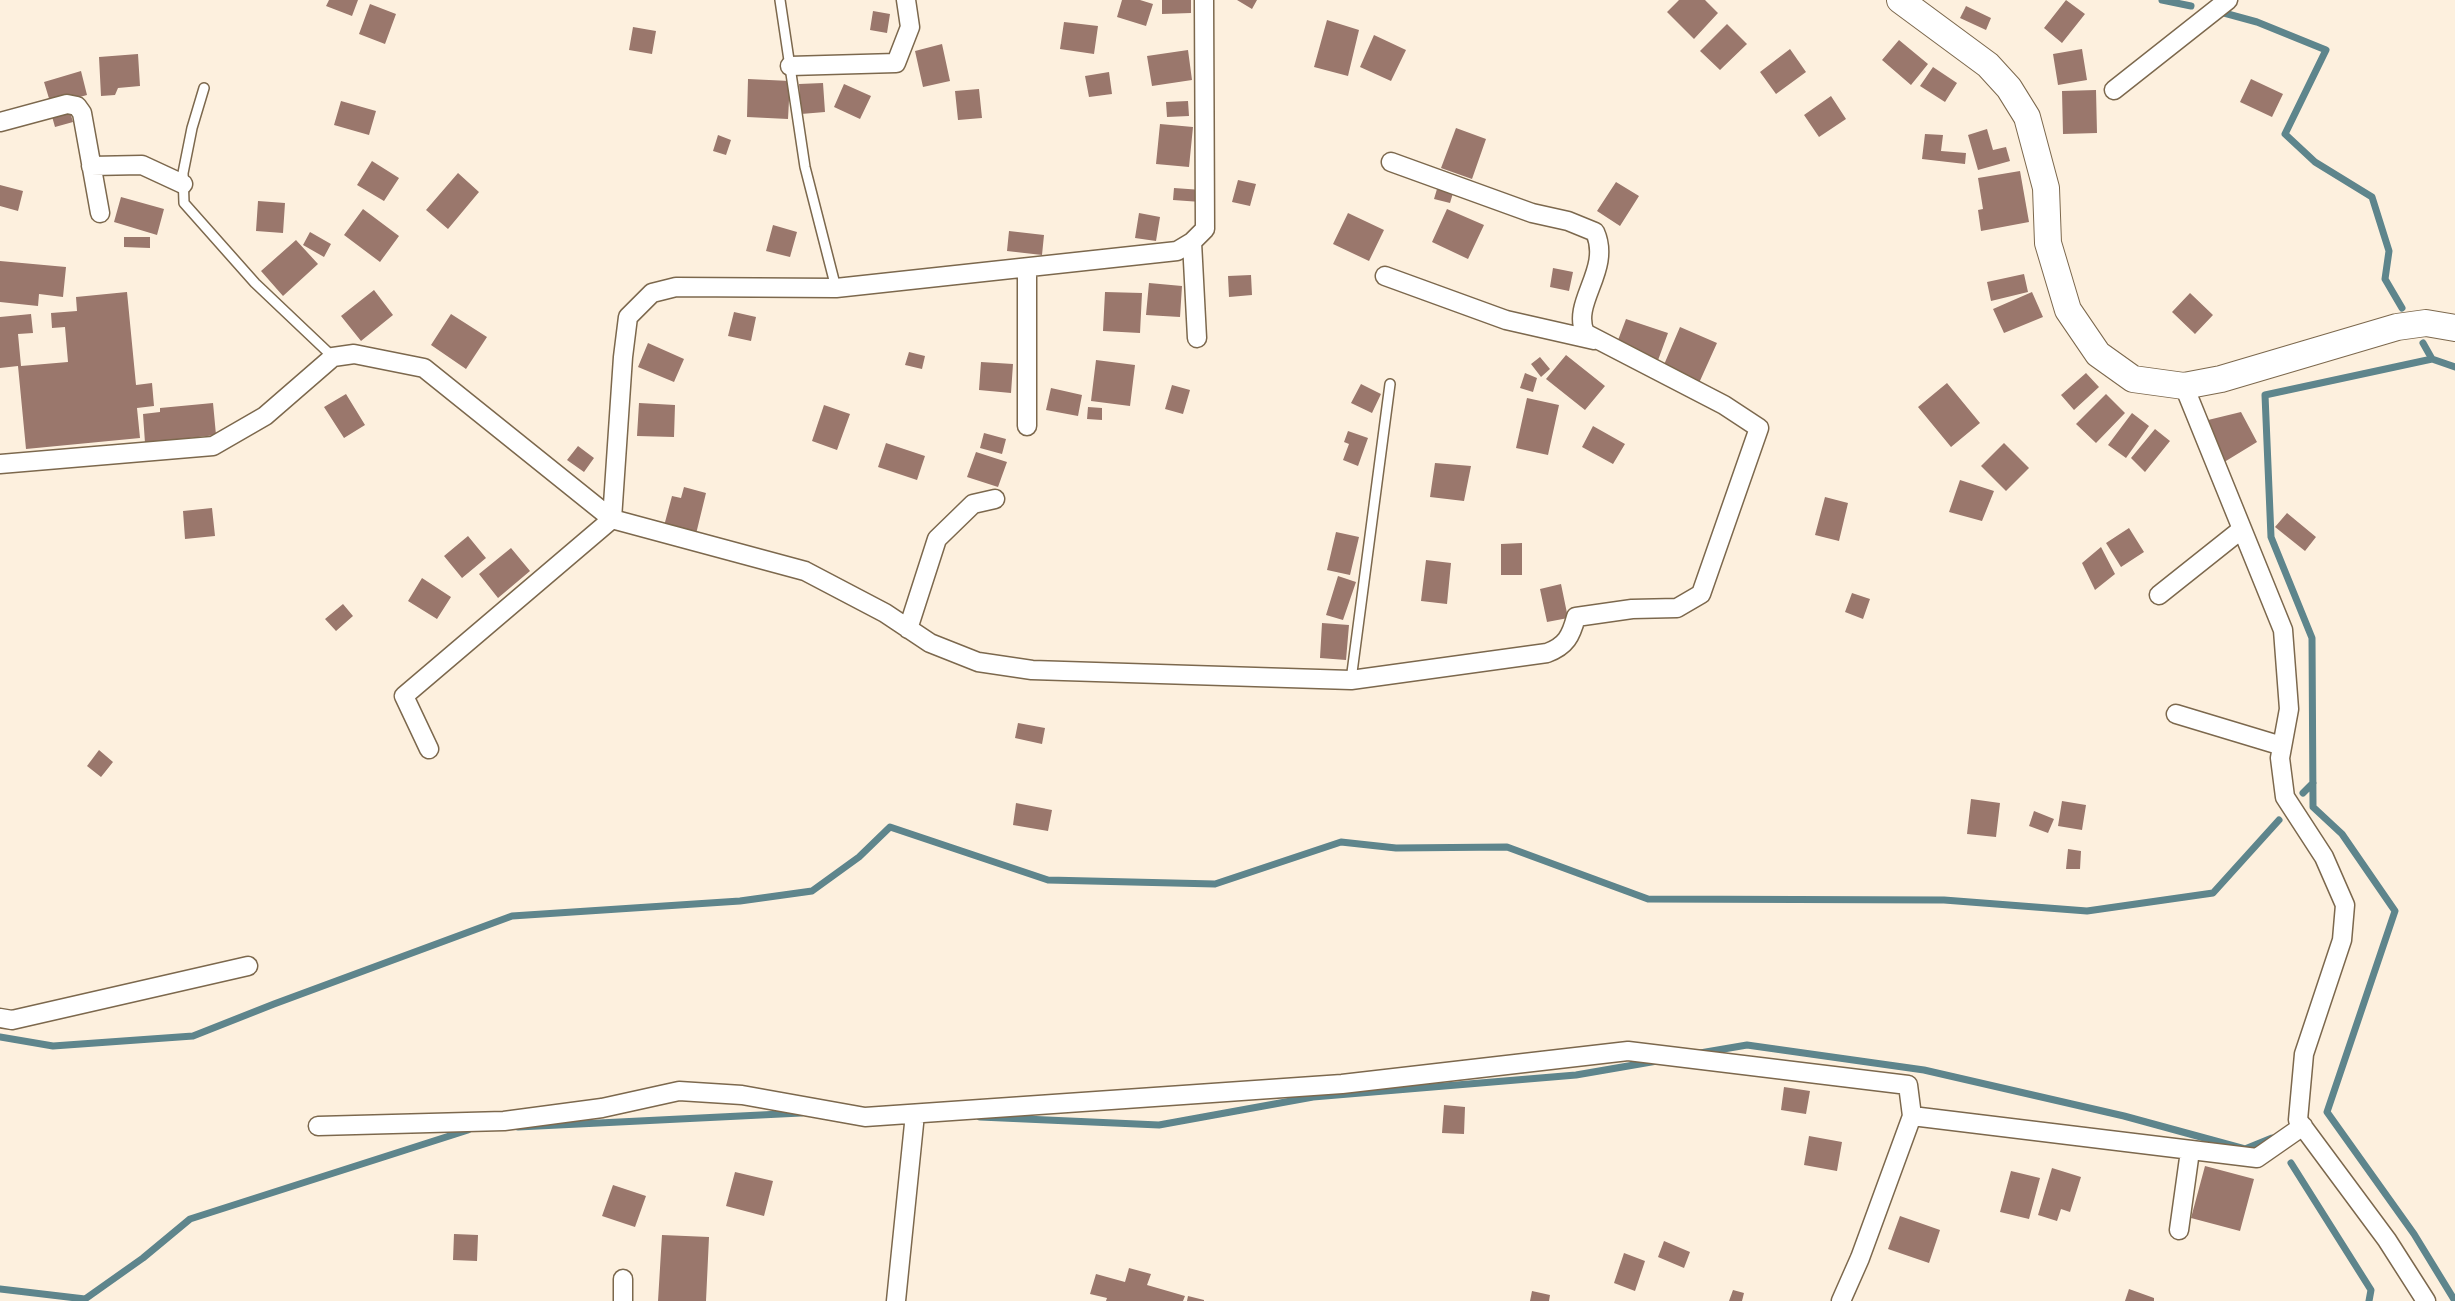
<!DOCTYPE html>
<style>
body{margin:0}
canvas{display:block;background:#fdf0de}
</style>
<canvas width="2455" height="1301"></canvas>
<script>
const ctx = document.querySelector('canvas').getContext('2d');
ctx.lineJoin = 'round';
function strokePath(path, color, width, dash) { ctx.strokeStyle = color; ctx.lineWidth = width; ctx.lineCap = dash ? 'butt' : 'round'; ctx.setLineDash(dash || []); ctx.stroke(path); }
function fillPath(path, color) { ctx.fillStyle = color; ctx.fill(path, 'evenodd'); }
strokePath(new Path2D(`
 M2162,0L2191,6
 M2224,13L2257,22L2326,50L2285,134L2315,162L2372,197L2389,251L2385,279L2402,308
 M2423,343L2432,359L2455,367
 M2432,359L2265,395L2271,537L2312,638L2313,807L2342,834L2395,911L2327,1112L2414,1234L2455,1301
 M2303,793L2313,783
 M0,1037L53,1046L193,1036L274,1004L512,916L740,901L812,891L859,857L890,827L1048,880L1215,884L1341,842L1396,848L1507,847L1648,899L1944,900L2087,911L2213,893L2279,820
 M1700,1053L1747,1045L1924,1070L2124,1116L2245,1149L2272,1138
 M980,1117L1159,1125L1313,1097L1576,1075L1657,1061
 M518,1127L801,1113
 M2291,1163L2371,1290L2369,1301
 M0,1289L85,1299L143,1258L190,1219L468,1130`), '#5e858c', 7);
fillPath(new Path2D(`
 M329,0H358L352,16L326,6Z
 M1122,0H1140L1153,4L1146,26L1117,17Z
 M1162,0H1191V13L1162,14Z
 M1237,0H1257L1252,9Z
 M1679,0H1705L1718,13L1694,39L1667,12Z
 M2066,0L2085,14L2062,43L2044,28Z
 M370,4L396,14L385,44L359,34Z
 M1966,6L1991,18L1986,30L1960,18Z
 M873,11L890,14L887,33L870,30Z
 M1327,20L1359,30L1348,76L1314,67Z
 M1064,22L1098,26L1094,54L1060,49Z
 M1727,24L1747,44L1720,70L1700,51Z
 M633,27L656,31L652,54L629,50Z
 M1374,35L1406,50L1391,81L1360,67Z
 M1899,40L1928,64L1911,85L1882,60Z
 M942,44L950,81L923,87L915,51Z
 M1790,49L1806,72L1776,94L1760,72Z
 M2082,49L2087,80L2058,85L2053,54Z
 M1188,50L1192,80L1152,86L1147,56Z
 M138,54L140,86L118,88L115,95L101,96L99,57Z
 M1933,67L1957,83L1945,102L1920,86Z
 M81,71L87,95L51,105L44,82Z
 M1109,72L1112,94L1089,97L1085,76Z
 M748,79L790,81L788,119L747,117Z
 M2251,79L2283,94L2272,117L2240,102Z
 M823,83L825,112L801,114L799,84Z
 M844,84L871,96L860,119L834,107Z
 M979,89L982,118L958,120L955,91Z
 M2096,90L2097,133L2063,134L2062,91Z
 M1831,96L1846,119L1819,137L1804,115Z
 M341,101L376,111L369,135L334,125Z
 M1188,101L1189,116L1167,117L1166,102Z
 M69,108L73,122L55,127L51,113Z
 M1160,124L1193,127L1189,167L1156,164Z
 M1456,128L1486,139L1472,179L1441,168Z
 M1987,129L1993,150L2006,147L2010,161L1978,170L1968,135Z
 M1925,134L1943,135L1941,151L1966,153L1965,164L1922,159Z
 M718,135L731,140L726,155L713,151Z
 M372,161L399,178L384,201L357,185Z
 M2020,171L2029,222L1981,231L1978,210L1983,209L1978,178Z
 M458,173L479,192L448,229L426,210Z
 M1238,180L1256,184L1250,206L1232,202Z
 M1616,182L1639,196L1620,226L1597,211Z
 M0,185L23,191L18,211L0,206Z
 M1174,188L1202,190L1201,202L1173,200Z
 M1437,189L1453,193L1450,203L1434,199Z
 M121,197L164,209L157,235L114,222Z
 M258,201L285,203L283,233L256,231Z
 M363,209L399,236L380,262L344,235Z
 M1447,209L1484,225L1468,259L1432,242Z
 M1139,213L1160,217L1156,241L1135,238Z
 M1348,213L1384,230L1369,261L1333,244Z
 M773,225L797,232L790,257L766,251Z
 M1009,231L1044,235L1042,255L1007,251Z
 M310,232L331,244L324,257L303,245Z
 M124,237H150V248L124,247Z
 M296,240L318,264L283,296L261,271Z
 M0,261L66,267L63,297L39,294L38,306L0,302Z
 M1553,268L1573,272L1569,291L1550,287Z
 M2024,274L2028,292L1991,301L1987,282Z
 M1251,275L1252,295L1229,297L1228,276Z
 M1149,283L1182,286L1180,317L1146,315Z
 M374,290L393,315L361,341L341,316Z
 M127,292L136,385L152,383L154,406L137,408L140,438L26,449L18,366L0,368V317L31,314L33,333L18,334L21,366L68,362L65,327L52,328L51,313L77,311L76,297Z
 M1105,292L1142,293L1140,333L1103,331Z
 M2032,292L2043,317L2004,333L1993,309Z
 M2190,293L2213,315L2195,334L2172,312Z
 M734,312L756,317L751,341L728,336Z
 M451,314L487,337L466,369L431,345Z
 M1626,319L1668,333L1657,363L1615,348Z
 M1680,327L1717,343L1699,383L1663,367Z
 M648,343L684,359L674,382L638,367Z
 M909,352L925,356L922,369L905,365Z
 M1566,355L1605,386L1585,410L1546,379Z
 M1540,357L1550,369L1541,377L1531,364Z
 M1096,360L1135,365L1130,406L1091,401Z
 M981,362L1013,364L1011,393L979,390Z
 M1525,373L1537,378L1533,392L1520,388Z
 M2086,373L2099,387L2074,410L2061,395Z
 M1947,383L1980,423L1951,447L1918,407Z
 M1361,384L1381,394L1372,413L1351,403Z
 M1172,385L1190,390L1183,414L1165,409Z
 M1051,388L1082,395L1078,416L1046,410Z
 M346,394L365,425L344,438L324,407Z
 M2106,394L2125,413L2096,443L2076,424Z
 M1527,398L1559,405L1548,455L1516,448Z
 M213,403L216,435L145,443L143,414L160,412V408Z
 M639,403L675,405L674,437L637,436Z
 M824,405L850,414L837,450L812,441Z
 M1088,407L1102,408V420L1087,419Z
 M2241,412L2257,442L2221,464L2208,420Z
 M2132,413L2149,426L2126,458L2108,445Z
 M1593,426L1625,444L1613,464L1582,447Z
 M2155,429L2170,441L2145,472L2131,458Z
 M1348,431L1368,438L1358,466L1343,460L1349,444L1344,442Z
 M984,433L1006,439L1002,454L980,448Z
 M886,443L925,456L917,480L878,467Z
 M2004,443L2029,468L2006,491L1981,466Z
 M578,446L594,458L584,472L567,460Z
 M976,452L1007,462L998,487L967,477Z
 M1435,463L1471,466L1464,501L1430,497Z
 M1960,480L1994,491L1982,521L1949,512Z
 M684,487L706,493L696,534L664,526L672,496L681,498Z
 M1825,497L1848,503L1839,541L1815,535Z
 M212,508L215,536L185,539L183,511Z
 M2287,513L2316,537L2305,551L2275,527Z
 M2129,528L2144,552L2121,567L2106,543Z
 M1336,532L1359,537L1350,575L1327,570Z
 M468,536L486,558L462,578L444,556Z
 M1522,543V575H1501V544Z
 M2101,547L2115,574L2095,590L2082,563Z
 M511,548L530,571L498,598L479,574Z
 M1426,560L1451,563L1447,604L1421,601Z
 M1338,576L1356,582L1343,620L1326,615Z
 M422,578L451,597L437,619L408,601Z
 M1561,584L1568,618L1547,622L1540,589Z
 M1852,593L1870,599L1863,619L1845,612Z
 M343,604L353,616L336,631L325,619Z
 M1322,623L1349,625L1346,660L1320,658Z
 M1018,723L1045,728L1042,744L1015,738Z
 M99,750L113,762L101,777L87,766Z
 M1971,799L2000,803L1996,837L1967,834Z
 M2062,801L2086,805L2082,830L2058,826Z
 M1016,803L1052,810L1048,831L1013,825Z
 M2034,811L2054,819L2048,833L2029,826Z
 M2068,849L2081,851L2080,869H2066Z
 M1784,1087L1810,1091L1806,1114L1781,1110Z
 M1444,1105L1465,1107L1464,1134L1442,1133Z
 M1809,1136L1842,1142L1837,1171L1804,1165Z
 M2205,1166L2254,1179L2240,1231L2191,1218Z
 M2052,1168L2081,1177L2070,1212L2061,1209L2057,1221L2038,1215Z
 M2011,1171L2040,1178L2029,1219L2000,1212Z
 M735,1172L773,1181L764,1216L726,1206Z
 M613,1185L646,1196L635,1227L602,1216Z
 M1900,1216L1940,1230L1929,1263L1888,1249Z
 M454,1234L478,1235L477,1261L453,1260Z
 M662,1235L709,1237L706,1301H658Z
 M1664,1241L1690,1252L1684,1268L1658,1257Z
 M1624,1253L1645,1261L1635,1291L1614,1283Z
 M1129,1268L1151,1274L1147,1285L1185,1296L1183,1301H1106L1107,1298L1090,1294L1096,1274L1125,1282Z
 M2129,1289L2154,1298V1301H2125Z
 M1733,1290L1744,1293L1742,1301H1729Z
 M1532,1291L1550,1295L1549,1301H1530Z
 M1188,1296L1204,1300V1301H1187Z`), '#9a776c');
const service = new Path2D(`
 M780,0L805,167L836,288
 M204,88L192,128L183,173L184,203L255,283L333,357
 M1351,680L1390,384`);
const minor = new Path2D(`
 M790,66L896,63L910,27L906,0
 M2114,90L2228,0
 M0,122L67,104L77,106L82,113L100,213
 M91,166L142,165L183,184
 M1192,242L1197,338
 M1385,276L1506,320L1594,340
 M2184,386L2283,630L2289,709L2280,758L2285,797L2324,857L2345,905L2342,940L2304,1054L2298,1120L2387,1240L2426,1301
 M1027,426V268
 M0,464L213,446L265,416L333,357L354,354L424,368L612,519L805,571L885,613L930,643L978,662L1032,670L1351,680L1547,653C1566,646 1571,636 1576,617L1632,609L1677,608L1701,594L1759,428L1724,405L1585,333C1571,302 1612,270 1595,232L1568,221L1532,213L1391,162
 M2159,595L2242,529
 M908,629L937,539L973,504L995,499
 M2176,714L2282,746
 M429,749L404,696L612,519L623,357L628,317L652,293L676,287L836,288L1177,251L1192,242L1205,229L1204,0
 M0,1018L12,1020L248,966
 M318,1126L504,1121L602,1108L679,1091L742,1095L865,1117L1342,1084L1628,1051L1908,1085L1912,1116
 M2179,1230L2190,1151
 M623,1301V1279
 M896,1301L915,1114
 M1841,1301L1860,1258L1912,1116L2257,1158L2303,1126`);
const secondary = new Path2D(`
 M1900,0L1988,65L2009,88L2027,117L2046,188L2048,243L2068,310L2098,354L2133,379L2184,386L2221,379L2397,327L2426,323L2455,328`);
strokePath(service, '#7c684d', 12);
strokePath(minor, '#7c684d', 21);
strokePath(secondary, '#7c684d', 28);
strokePath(service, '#fff', 9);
strokePath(minor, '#fff', 18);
strokePath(secondary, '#fff', 26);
</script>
